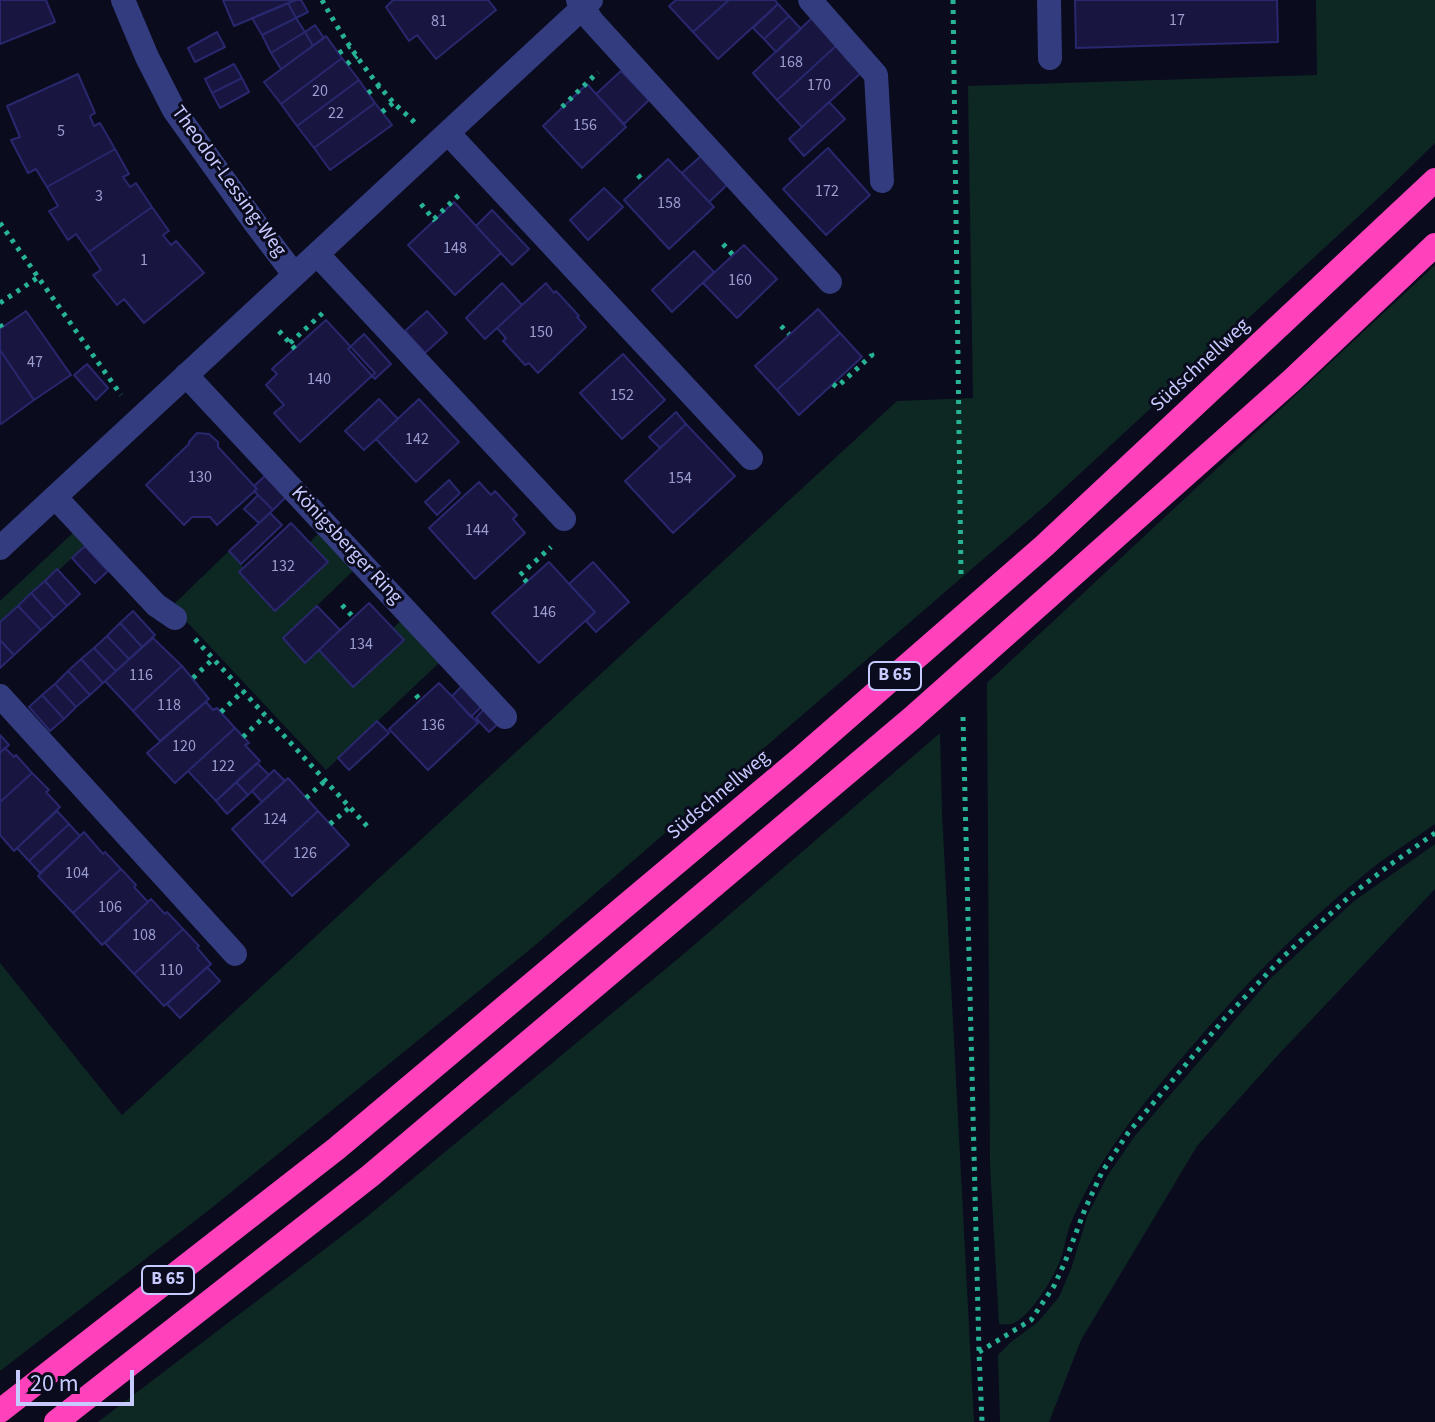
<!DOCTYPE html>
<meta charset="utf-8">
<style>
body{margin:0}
#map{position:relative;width:1435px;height:1422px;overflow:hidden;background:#0b0b1e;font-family:"Source Sans 3",sans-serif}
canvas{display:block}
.scale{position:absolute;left:16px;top:1370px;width:118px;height:36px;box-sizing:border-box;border:4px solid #c7caff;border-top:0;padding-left:10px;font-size:24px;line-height:28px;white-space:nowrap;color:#c7caff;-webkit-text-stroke:6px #0b0b1e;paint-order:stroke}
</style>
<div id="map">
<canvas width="1435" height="1422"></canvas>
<div class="scale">20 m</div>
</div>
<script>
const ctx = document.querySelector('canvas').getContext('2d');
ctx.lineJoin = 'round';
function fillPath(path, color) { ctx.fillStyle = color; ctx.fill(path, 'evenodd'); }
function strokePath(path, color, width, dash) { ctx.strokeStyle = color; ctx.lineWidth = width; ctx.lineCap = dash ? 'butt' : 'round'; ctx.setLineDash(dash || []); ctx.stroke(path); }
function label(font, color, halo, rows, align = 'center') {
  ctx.font = font + ' "Source Sans 3",sans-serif'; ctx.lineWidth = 6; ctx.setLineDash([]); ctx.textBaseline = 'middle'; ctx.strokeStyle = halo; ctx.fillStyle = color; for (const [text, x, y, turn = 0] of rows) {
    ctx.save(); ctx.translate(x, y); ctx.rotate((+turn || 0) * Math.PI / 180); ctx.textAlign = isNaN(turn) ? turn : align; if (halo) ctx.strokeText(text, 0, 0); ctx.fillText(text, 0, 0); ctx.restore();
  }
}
fillPath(new Path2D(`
 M1316,0H1435V143L1387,190L1046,505L533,947L209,1210L0,1371V963L122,1115L897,401L973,398L968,86L1317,75Z
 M1435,265V824C1417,837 1398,849 1380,862C1307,919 1242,987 1182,1058C1138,1109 1094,1164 1069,1228C1065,1240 1064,1252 1059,1263C1052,1280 1029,1319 1011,1324C1007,1325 1003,1324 999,1324L990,1165L987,683Z
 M75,531L87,544L58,571L57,570L0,622V601Z
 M318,534L353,571L283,638L305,662L319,650L353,687L403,639L393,628L402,620L441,661L326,770L172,606L229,551L244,568L239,573L274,610L327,561L310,542Z
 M940,733L942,813L974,1422H98L363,1220L686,952Z
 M1435,844V889L1278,1055L1197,1146L1081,1340L1049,1422H1000L998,1355L1011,1342L1038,1322L1059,1297L1071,1269L1088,1214L1108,1175L1134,1137L1270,979L1354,901Z`), '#0d2823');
const building = new Path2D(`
 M0,0H46L55,22L0,44Z
 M223,0H296L234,26Z
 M296,0H301L308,12L296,18L288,3Z
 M393,0H488L496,10L436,59L417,35L409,41L386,7Z
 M676,0H729L693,32L669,6Z
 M729,0H775L778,4L718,59L693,32Z
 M1075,0H1277L1278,42L1076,48Z
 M288,3L296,18L262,35L252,18Z
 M778,4L789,16L764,39L753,28Z
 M789,16L801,29L776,52L764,39Z
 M296,18L305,32L271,53L262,35Z
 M812,18L837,45L777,100L753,73Z
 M315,25L324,38L313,46L305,32Z
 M217,32L225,47L195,62L188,48Z
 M305,32L313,46L281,69L271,53Z
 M326,36L342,58L281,104L264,82Z
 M837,45L862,72L802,127L777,100Z
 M342,58L359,80L297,126L281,104Z
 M234,64L242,78L212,93L205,79Z
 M621,71L649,100L624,124L596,94Z
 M78,74L95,113L90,116L94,126L100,123L115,149L47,187L36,169L28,173L11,140L20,137L7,106Z
 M242,78L249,92L220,108L212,93Z
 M359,80L375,103L314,148L297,126Z
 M587,84L626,127L582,168L543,126Z
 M829,102L845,119L804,156L789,139Z
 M375,103L392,125L330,170L314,148Z
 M828,148L870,195L826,235L783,189Z
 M115,149L129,174L123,177L130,187L136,183L152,207L89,252L76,234L68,240L49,211L58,206L47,187Z
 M701,156L728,184L709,202L682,173Z
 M668,159L714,207L669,249L624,200Z
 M604,188L623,207L588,240L570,220Z
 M454,202L501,253L455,295L408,245Z
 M152,207L169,231L163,235L171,245L176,241L204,273L144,323L124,299L117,305L93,275L101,270L89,252Z
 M492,210L529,249L512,265L476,226Z
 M744,245L777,279L737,318L703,283Z
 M694,251L714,272L672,312L652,290Z
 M502,283L522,305L485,339L466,318Z
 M546,283L554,293L556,291L579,316L577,317L586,327L538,373L529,363L525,365L503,341L506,338L497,328Z
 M818,309L840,333L777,390L755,366Z
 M26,311L71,375L34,400L0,350V329Z
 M427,311L447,333L425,353L405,331Z
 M326,320L375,373L300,442L274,413L284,405L266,385L277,374L272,369Z
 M840,333L862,357L799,415L777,390Z
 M364,334L391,364L375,379L348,349Z
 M0,350L34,400L1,424L0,423Z
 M623,354L665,400L622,439L580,393Z
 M87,364L108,388L96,400L74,375Z
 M379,399L398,419L364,450L345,431Z
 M419,399L459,442L416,482L376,439Z
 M676,412L686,424L660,448L649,437Z
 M686,424L735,476L673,533L625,481Z
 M197,433L209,434L218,442V447L257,489L217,525L210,517H192L184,525L146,485L189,444V442Z
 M266,475L287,496L273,510L254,491L257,489L254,486Z
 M449,480L460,493L437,515L425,502Z
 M479,482L491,495L495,491L517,515L513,519L525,533L475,579L429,528Z
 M258,495L273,510L259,523L244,509Z
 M270,513L282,525L241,564L229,551Z
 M291,523L328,562L275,611L239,572Z
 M85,546L108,571L95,583L72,558Z
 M549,562L595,612L539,663L492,613Z
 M593,562L629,602L596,632L586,621L595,612L569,584Z
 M57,569L80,594L67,606L45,581Z
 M45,581L67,606L54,618L31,593Z
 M31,593L54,618L41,630L18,606Z
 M369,603L404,640L353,687L319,650Z
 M18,606L41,630L14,655L0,640V622Z
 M317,606L340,630L305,663L283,638Z
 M133,611L155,635L142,647L120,623Z
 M120,623L142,647L129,659L107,636Z
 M107,636L129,659L116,671L94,648Z
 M153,638L182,666L133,711L105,681Z
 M0,640L14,655L0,668Z
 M94,648L116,671L103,683L81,659Z
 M81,659L103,683L90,695L68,671Z
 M182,666L209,699L160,741L133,711Z
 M68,671L90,695L76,707L55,684Z
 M439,683L478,723L428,770L389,729Z
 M55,684L76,707L64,719L42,695Z
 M462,686L481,707L471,717L452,696Z
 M42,695L64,719L50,731L29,707Z
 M206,702L213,710L217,708L235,728L175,783L147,753Z
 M485,708L499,723L489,732L476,718Z
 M377,721L389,733L349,770L338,758Z
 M235,728L249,743L245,745L260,761L216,801L188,771Z
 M0,735L9,745L0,753Z
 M5,748L14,757L16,755L32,773L0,802V753Z
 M257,763L269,775L248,795L236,782Z
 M274,770L285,781L262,802L252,791Z
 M32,773L49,790L46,792L60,807L14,851L0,835V802Z
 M288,778L318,811L262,863L232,829Z
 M236,782L248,795L227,814L216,801Z
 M57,811L69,824L29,861L17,848Z
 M318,811L349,845L292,896L262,863Z
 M69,824L80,836L40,873L29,861Z
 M84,832L103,854L105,852L121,869L73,913L38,876Z
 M121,869L136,885L134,887L148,902L102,945L73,913Z
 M151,899L165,914L167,912L183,929L134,974L105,943Z
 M183,929L199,946L197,948L211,964L164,1006L134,974Z
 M207,967L220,981L180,1018L167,1004Z`);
fillPath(building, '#181640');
strokePath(building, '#29276d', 2);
strokePath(new Path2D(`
 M322,0C341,35 365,71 392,101C399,109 408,115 415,123
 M953,0L961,575
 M339,53L350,46
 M347,64L357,56
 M368,93L380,85
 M562,107L598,72
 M382,112L393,103
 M638,175L644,182
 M421,204L435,221
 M434,219L462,192
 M0,223L121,395
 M723,244L733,255
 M0,303L37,278
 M0,324L2,328
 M781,326L789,334
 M279,331L297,351
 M290,343L326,310
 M833,384L837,387L872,355L869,350
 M527,582L520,575L551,547
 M342,605L354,618
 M195,639L367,826
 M193,678L213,659
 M416,695L420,700
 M221,712L243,691
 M963,717L979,1352L982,1422
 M243,737L265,716
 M306,798L325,781
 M330,824L350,807
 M979,1352L1031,1320L1054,1286L1065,1262L1085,1209L1102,1172L1128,1133L1225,1018L1284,956L1351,895L1387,867L1435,833`), '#27b495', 5, [4, 6]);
strokePath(new Path2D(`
 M123,0L147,57L174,110L255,223L287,265L296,273
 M578,0L592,21L830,282
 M810,0L876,75L882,181
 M1049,0L1050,58
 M448,133L751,458
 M317,254L564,519
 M186,375L505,717
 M55,497L156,605L175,618
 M0,548L591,0
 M0,696L235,954`), '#333c7f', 24);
strokePath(new Path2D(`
 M0,1411L336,1149L800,759L1044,546L1435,180
 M56,1422L370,1176L912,718L1291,381L1435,245`), '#ff42bb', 24);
label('16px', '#9b9dcf', null, [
 ["17",1177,21],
 ["81",439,22],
 ["168",791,63],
 ["170",819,86],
 ["20",320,92],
 ["22",336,114],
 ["156",585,126],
 ["5",61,132],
 ["172",827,192],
 ["3",99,197],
 ["158",669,204],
 ["148",455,249],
 ["1",144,261],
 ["160",740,281],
 ["150",541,333],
 ["47",35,363],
 ["140",319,380],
 ["152",622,396],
 ["142",417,440],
 ["130",200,478],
 ["154",680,479],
 ["144",477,531],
 ["132",283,567],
 ["146",544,613],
 ["134",361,645],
 ["116",141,676],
 ["118",169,706],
 ["136",433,726],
 ["120",184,747],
 ["122",223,767],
 ["124",275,820],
 ["126",305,854],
 ["104",77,874],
 ["106",110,908],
 ["108",144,936],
 ["110",171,971]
]);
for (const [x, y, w] of [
 [895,676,52],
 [168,1280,52]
]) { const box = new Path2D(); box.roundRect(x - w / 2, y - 14, w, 28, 6); ctx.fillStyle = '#0b0b1e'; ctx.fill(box); strokePath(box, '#c7caff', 2); }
label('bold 18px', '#c7caff', null, [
 ["B 65",895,676],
 ["B 65",168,1280]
]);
label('20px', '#c7caff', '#0b0b1e', [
 ["Theodor-Lessing-Weg",228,182,54],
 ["Südschnellweg",1201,366,-43],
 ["Königsberger Ring",346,546,47],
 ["Südschnellweg",719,796,-40]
]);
</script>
